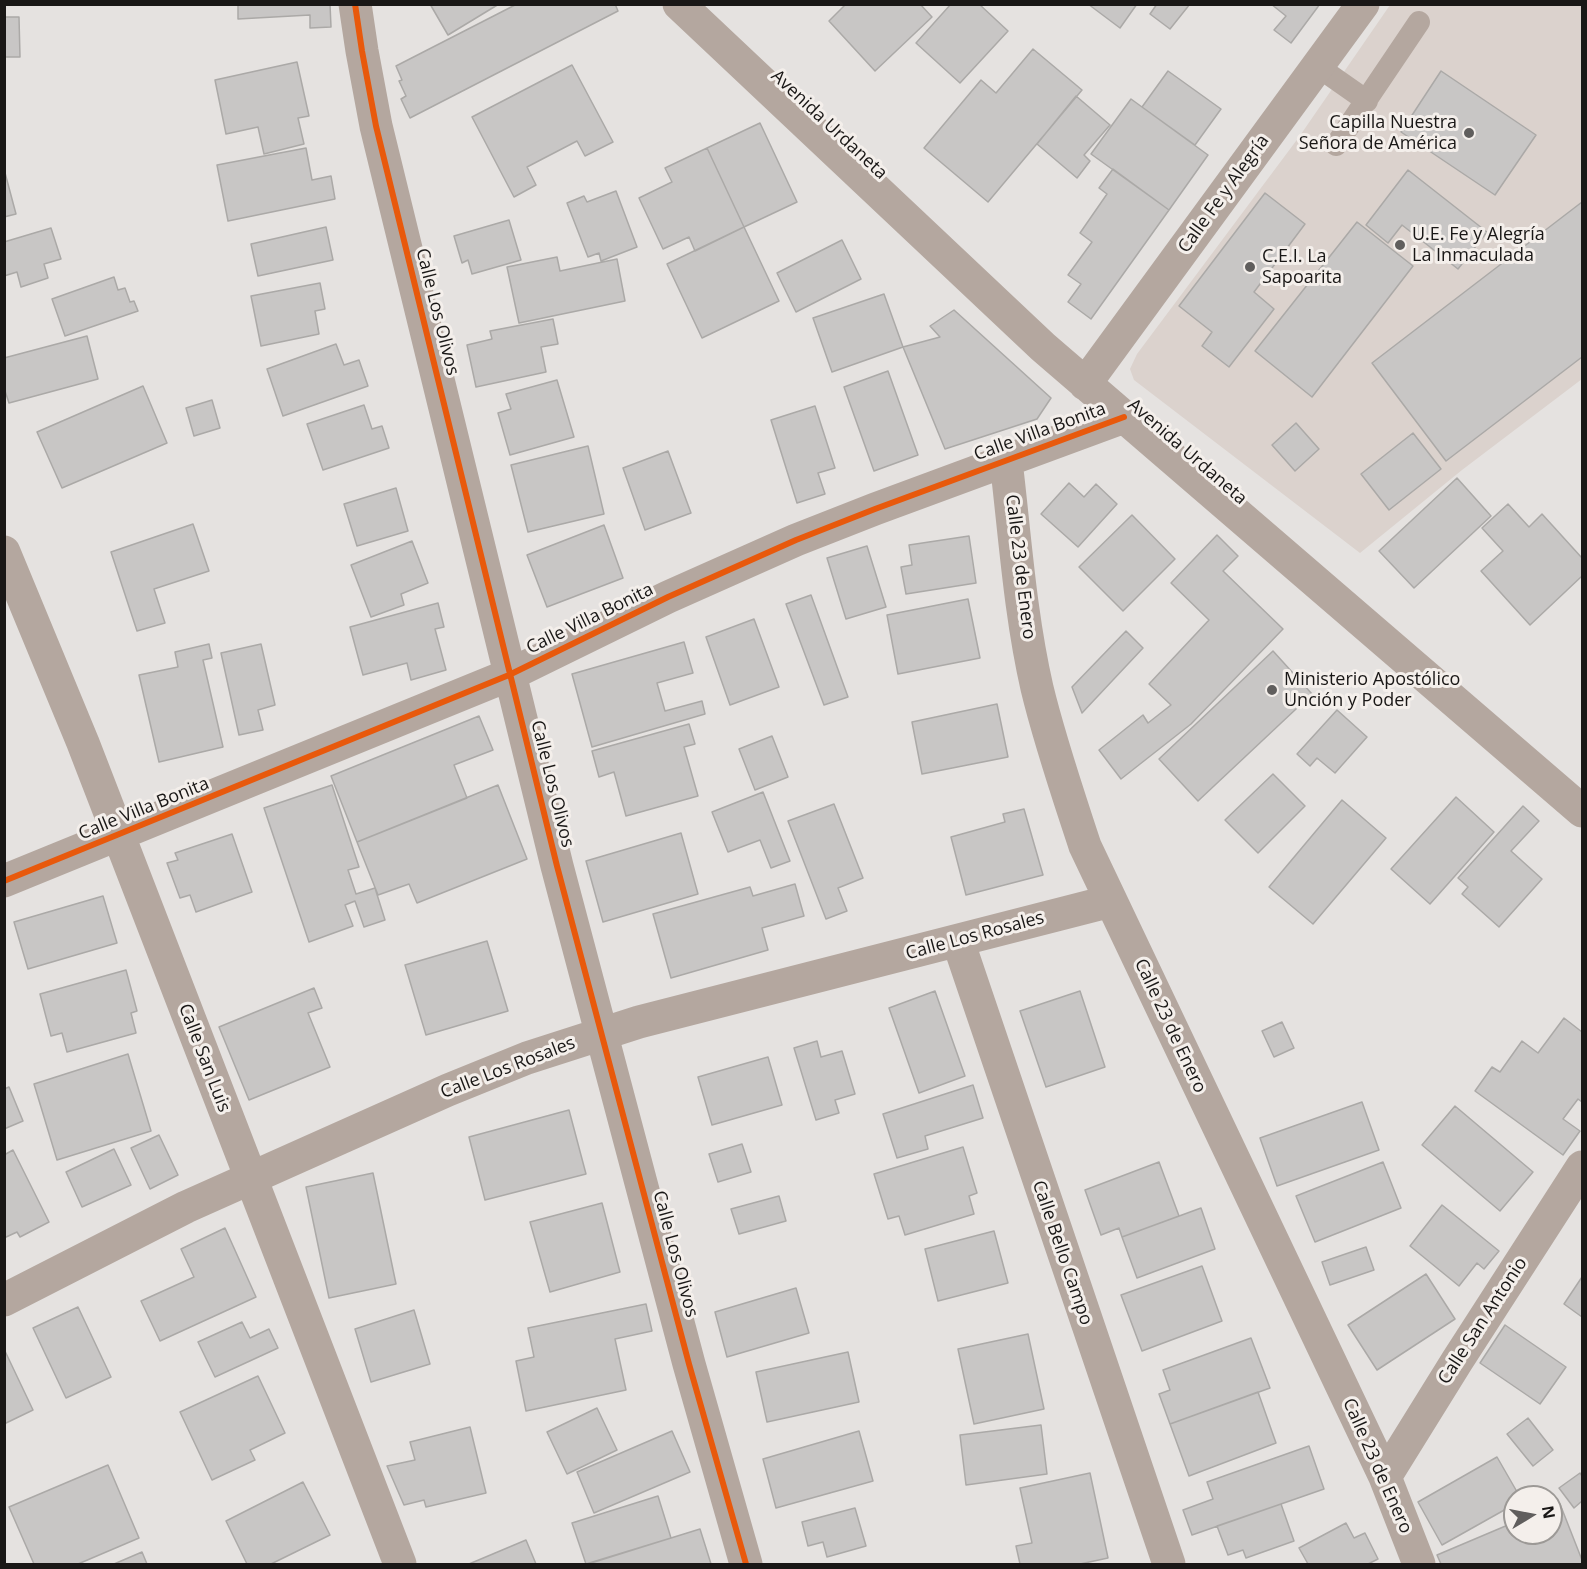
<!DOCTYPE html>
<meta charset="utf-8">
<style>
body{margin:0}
#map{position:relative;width:1587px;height:1569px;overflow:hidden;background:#e5e2e0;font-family:"Open Sans",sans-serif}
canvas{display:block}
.frame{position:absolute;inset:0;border:6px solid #191716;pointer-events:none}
.north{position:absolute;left:1503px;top:1485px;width:60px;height:60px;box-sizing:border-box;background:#f4efeb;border:2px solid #9c9996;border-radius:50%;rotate:80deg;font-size:16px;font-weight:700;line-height:24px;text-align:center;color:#191716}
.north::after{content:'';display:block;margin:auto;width:21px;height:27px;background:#605e5d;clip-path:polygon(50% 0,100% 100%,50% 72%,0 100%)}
</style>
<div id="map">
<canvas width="1587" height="1569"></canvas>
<div class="frame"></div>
<div class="north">N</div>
</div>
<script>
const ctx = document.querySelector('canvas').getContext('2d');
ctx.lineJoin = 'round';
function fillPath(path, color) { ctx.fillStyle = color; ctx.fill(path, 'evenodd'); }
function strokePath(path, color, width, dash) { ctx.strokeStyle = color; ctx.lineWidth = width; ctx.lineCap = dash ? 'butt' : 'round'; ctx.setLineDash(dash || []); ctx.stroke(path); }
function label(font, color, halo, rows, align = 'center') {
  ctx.font = font + ' "Open Sans",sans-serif'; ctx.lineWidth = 6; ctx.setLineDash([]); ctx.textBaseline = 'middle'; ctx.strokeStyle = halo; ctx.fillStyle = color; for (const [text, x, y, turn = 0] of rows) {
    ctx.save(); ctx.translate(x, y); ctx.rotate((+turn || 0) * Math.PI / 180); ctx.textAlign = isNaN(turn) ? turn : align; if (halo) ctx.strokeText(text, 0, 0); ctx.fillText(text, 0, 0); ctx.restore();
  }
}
fillPath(new Path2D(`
 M1390,5H1582V379L1462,470L1360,553L1134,380L1130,369L1137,354L1299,137Z`), '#dbd2cd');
const building = new Path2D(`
 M238,4H330L331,27L310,28V15L238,19Z
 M430,4H499L448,35Z
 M517,4H615L618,11L410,118L401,99L406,96L399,81L402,80L396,66Z
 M846,4H920L932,17L875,71L829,21Z
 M951,4H979L1008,31L960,83L916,43Z
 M1088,4H1137L1120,28Z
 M1157,4H1190L1170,29L1150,14Z
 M1271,4H1320L1291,43L1274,30L1286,16Z
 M4,17H19L20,57H4Z
 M1033,49L1082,90L988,202L924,148L981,80L996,93Z
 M297,62L309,116L298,118L304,144L264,154L258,127L226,134L215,80Z
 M572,65L613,142L585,156L577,141L527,167L536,185L514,197L472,117Z
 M1168,71L1221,109L1195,145L1142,107Z
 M1441,71L1536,135L1495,195L1401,132Z
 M1076,96L1110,125L1084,155L1090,161L1077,178L1037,144Z
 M1131,99L1208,155L1169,210L1091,154Z
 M760,123L797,202L744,227L707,148Z
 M306,148L312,180L331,176L335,199L228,221L217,165Z
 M707,148L744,227L695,251L689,237L663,249L639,198L672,182L665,168Z
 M4,169L16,214L4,217Z
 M1113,169L1169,210L1091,319L1068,302L1081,284L1068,275L1092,242L1080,233L1107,194L1099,188Z
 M1408,170L1487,232L1458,269L1402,225L1388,243L1366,225Z
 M616,191L637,247L601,261L599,253L588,257L567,203L584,196L587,202Z
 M1265,193L1305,224L1254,292L1274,309L1229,367L1202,346L1212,332L1179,306Z
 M1582,202V357L1446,461L1372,363Z
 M509,220L521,260L472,274L468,260L462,263L454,236Z
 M1357,222L1413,266L1312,397L1255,351Z
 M326,227L333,260L258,276L251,244Z
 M744,227L779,301L702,338L667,264Z
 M51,228L61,259L44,264L48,278L21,287L17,272L4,276V242Z
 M842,240L861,279L796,312L777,273Z
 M557,257L560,271L617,259L625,301L519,323L507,267Z
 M114,277L118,290L125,288L130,302L134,301L138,311L65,336L52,299Z
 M320,283L325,309L315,311L319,334L261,346L251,296Z
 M884,294L903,347L832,372L813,318Z
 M954,310L1051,398L1037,419L945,449L903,347L940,337L930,326Z
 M553,319L558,344L541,347L546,372L476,387L467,345L492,339L490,331Z
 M87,336L98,379L9,403L4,388V358Z
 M336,344L344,365L359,360L368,386L283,416L267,369Z
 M888,371L918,455L874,471L844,387Z
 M557,380L574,437L510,455L498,413L511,409L506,394Z
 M143,386L167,443L62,488L37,432Z
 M212,400L220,428L194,436L186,408Z
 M364,405L372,429L382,426L389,448L323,470L307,424Z
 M815,406L835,468L818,473L825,494L797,503L771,420Z
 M1296,423L1319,449L1295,471L1272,445Z
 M1413,433L1441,469L1389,510L1361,474Z
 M588,446L604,514L528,532L511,465Z
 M668,451L691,513L645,530L623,468Z
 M1457,478L1491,516L1414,588L1379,551Z
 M1069,483L1084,497L1096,484L1117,504L1078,547L1041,514Z
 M396,488L408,531L357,546L344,504Z
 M1508,504L1529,527L1542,514L1582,558V576L1530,625L1481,571L1503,551L1482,528Z
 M1132,515L1175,559L1123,611L1079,567Z
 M193,524L209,571L154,589L165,623L137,631L111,552Z
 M604,525L623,578L547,607L527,555Z
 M1217,535L1238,556L1223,571L1283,629L1191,724L1121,779L1099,750L1143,715L1148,723L1171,705L1149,684L1209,620L1171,583Z
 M969,536L976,583L906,594L901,567L912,565L909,545Z
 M412,541L428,583L401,594L404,605L371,617L351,565Z
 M867,546L886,607L846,619L827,558Z
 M811,595L848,697L824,705L786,604Z
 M968,599L980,658L898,674L887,615Z
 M438,603L444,627L435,629L446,670L411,680L407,663L363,675L350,627Z
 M754,619L779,687L730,705L706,637Z
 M1126,631L1143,648L1082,713L1072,687Z
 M684,642L693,673L657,683L665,711L702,701L705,714L592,747L572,674Z
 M209,644L212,658L203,660L223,747L159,762L139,675L178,667L175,652Z
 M261,644L275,705L258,710L263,730L239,735L221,653Z
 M1273,651L1312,694L1198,801L1159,759Z
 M997,704L1008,757L922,774L912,722Z
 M1337,710L1367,737L1335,773L1317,758L1310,766L1297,754Z
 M479,716L493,750L454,765L467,798L357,842L331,776Z
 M689,724L695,744L684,747L698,796L626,816L614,772L599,777L592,751Z
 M772,736L788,777L755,790L739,749Z
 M1273,774L1305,806L1258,853L1225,820Z
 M332,785L359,867L348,870L356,894L375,888L385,920L364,927L355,901L345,905L353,926L309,942L264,808Z
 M498,785L527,859L417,903L409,884L378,895L357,842Z
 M763,792L790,861L771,868L760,840L728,852L712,812Z
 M1456,797L1494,832L1430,904L1391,869Z
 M1342,800L1386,838L1313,924L1269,887Z
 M834,804L863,878L838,888L847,911L826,919L788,821Z
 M1523,806L1539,821L1511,851L1542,879L1499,927L1462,894L1468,887L1458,878Z
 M1024,809L1043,875L966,895L951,837L1005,822L1003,814Z
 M681,833L698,894L603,922L586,861Z
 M232,834L252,892L196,912L190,895L180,898L167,863L178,860L175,853Z
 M795,884L804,916L762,928L768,950L671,978L653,914L750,887L753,896Z
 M103,896L117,943L28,969L14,922Z
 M487,941L508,1011L426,1035L405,965Z
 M126,970L137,1011L131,1013L136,1033L67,1052L62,1033L51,1036L40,994Z
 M314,988L322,1008L308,1013L330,1067L249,1100L219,1027Z
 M935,991L965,1076L919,1093L889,1008Z
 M1080,991L1105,1067L1046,1087L1020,1011Z
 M1564,1018L1582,1032V1102L1578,1099L1563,1119L1580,1131L1563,1155L1475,1091L1492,1067L1500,1072L1522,1041L1538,1053Z
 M1282,1022L1294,1048L1274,1057L1262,1031Z
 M817,1041L821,1057L842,1051L855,1094L835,1100L839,1113L816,1120L794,1048Z
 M128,1054L151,1131L57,1160L34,1084Z
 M768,1057L782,1105L712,1125L698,1077Z
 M973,1085L983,1118L925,1136L928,1149L897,1158L883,1114Z
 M9,1087L23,1121L4,1129V1089Z
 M1362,1102L1379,1150L1277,1186L1260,1138Z
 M1455,1106L1533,1172L1500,1211L1422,1145Z
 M569,1110L586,1174L485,1200L469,1137Z
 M159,1135L178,1175L150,1189L131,1148Z
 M742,1144L751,1172L718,1182L709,1154Z
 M963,1147L977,1193L969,1196L974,1214L905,1235L899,1216L888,1219L874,1174Z
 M114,1149L131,1185L82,1207L66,1172Z
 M13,1150L49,1222L20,1237L17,1232L4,1238V1155Z
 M1159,1162L1179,1216L1122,1237L1119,1228L1101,1235L1085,1190Z
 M1383,1162L1401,1208L1315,1242L1296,1196Z
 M373,1173L396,1284L329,1298L306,1187Z
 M779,1196L786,1221L739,1234L731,1209Z
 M602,1203L620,1272L550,1292L530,1222Z
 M1442,1205L1499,1251L1484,1269L1477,1263L1459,1286L1410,1246Z
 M1201,1208L1215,1249L1137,1278L1122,1237Z
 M225,1228L256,1297L160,1341L141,1301L194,1277L181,1249Z
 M994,1231L1008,1283L938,1301L925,1249Z
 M1366,1247L1374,1270L1330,1285L1322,1262Z
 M1202,1266L1222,1321L1142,1351L1121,1295Z
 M1426,1274L1455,1319L1377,1370L1348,1325Z
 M1582,1277V1317L1564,1304Z
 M796,1288L809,1333L727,1357L715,1312Z
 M646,1304L652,1331L615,1339L626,1390L526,1411L516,1361L534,1357L528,1328Z
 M78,1307L111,1377L66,1398L33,1328Z
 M414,1310L430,1364L371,1382L355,1329Z
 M242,1322L250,1338L269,1329L278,1348L215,1377L198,1342Z
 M1505,1325L1566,1367L1540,1404L1480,1363Z
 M1028,1334L1044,1409L974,1424L958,1349Z
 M1251,1338L1270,1388L1170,1424L1159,1394L1170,1390L1163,1370Z
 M4,1349L33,1410L4,1424Z
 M848,1352L859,1402L767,1422L756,1372Z
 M258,1376L285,1433L250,1450L255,1460L212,1480L180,1412Z
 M1258,1392L1276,1443L1189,1476L1170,1424Z
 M597,1408L617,1450L567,1474L547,1432Z
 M1528,1418L1553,1450L1533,1466L1507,1434Z
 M1041,1425L1047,1474L966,1485L960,1435Z
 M470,1427L486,1493L426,1507L424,1500L404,1505L387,1466L415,1460L410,1442Z
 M672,1431L690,1472L594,1513L577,1472Z
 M859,1431L873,1481L776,1508L763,1459Z
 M1309,1446L1324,1489L1192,1535L1183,1510L1213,1499L1207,1482Z
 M1497,1457L1520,1497H1515V1504L1442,1545L1418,1502Z
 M108,1465L139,1538L78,1564H34L9,1507Z
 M1090,1473L1108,1558L1080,1564H1020L1016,1546L1032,1543L1020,1488Z
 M1580,1473L1582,1476V1501L1574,1508L1559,1488Z
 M303,1482L330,1535L271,1564H247L226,1521Z
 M658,1496L671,1538L586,1564L572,1523Z
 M1281,1504L1294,1541L1246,1558L1243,1550L1228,1555L1217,1526Z
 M1560,1504L1582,1560V1564H1441L1437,1555L1515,1522V1533H1551V1507Z
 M855,1508L866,1546L827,1557L823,1542L808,1546L802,1522Z
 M1346,1523L1354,1538L1365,1533L1378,1559L1368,1564H1308L1299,1548Z
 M700,1529L711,1564H588L671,1538Z
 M526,1540L536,1564H469Z
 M142,1552L147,1564H114Z`);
fillPath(building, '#c8c6c5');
strokePath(building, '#aba9a7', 1.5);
strokePath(new Path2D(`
 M1317,66L1367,101
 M1336,145L1419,22`), '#b4a79f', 22);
strokePath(new Path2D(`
 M355,4L362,51L376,126L557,866L689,1364L746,1564
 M679,4L1043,347L1582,811
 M1085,384L1363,4
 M1006,461C1015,536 1020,614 1037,688C1050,742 1068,794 1085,846L1385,1477L1419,1564
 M4,552L83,743L400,1564
 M4,881L509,675L668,597L796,540L875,509L1124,417
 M958,941L1169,1564
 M4,1300L186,1207L448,1090L527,1058L639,1022L1111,901
 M1385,1477L1457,1361L1582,1167`), '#b4a79f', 33);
strokePath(new Path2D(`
 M355,4L362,51L376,126L557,866L689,1364L746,1564
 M4,881L509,675L668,597L796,540L875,509L1124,417`), '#e8590c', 6);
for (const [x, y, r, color] of [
 [1469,133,6,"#605e5d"],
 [1400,245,6,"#605e5d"],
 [1250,267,6,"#605e5d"],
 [1272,690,6,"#605e5d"]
]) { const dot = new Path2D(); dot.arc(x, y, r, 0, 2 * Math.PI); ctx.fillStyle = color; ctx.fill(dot); strokePath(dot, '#f4efeb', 2); }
label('18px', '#191716', '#f4efeb', [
 ["Capilla Nuestra",1457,123,"right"],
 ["Señora de América",1457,144,"right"],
 ["U.E. Fe y Alegría",1412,235],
 ["La Inmaculada",1412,256],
 ["C.E.I. La",1262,257],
 ["Sapoarita",1262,278],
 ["Ministerio Apostólico",1284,680],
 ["Unción y Poder",1284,701]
], 'left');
label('18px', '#191716', '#f4efeb', [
 ["Avenida Urdaneta",829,125,43],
 ["Calle Fe y Alegría",1224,194,-54],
 ["Calle Los Olivos",437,312,76],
 ["Calle Villa Bonita",1040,432,-20],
 ["Avenida Urdaneta",1187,452,41],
 ["Calle 23 de Enero",1020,567,83],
 ["Calle Villa Bonita",590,619,-26],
 ["Calle Los Olivos",552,784,76],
 ["Calle Villa Bonita",144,809,-22],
 ["Calle Los Rosales",975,936,-15],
 ["Calle 23 de Enero",1170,1026,65],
 ["Calle San Luis",204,1058,69],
 ["Calle Los Rosales",508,1068,-21],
 ["Calle Bello Campo",1062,1253,71],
 ["Calle Los Olivos",675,1254,75],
 ["Calle San Antonio",1483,1321,-57],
 ["Calle 23 de Enero",1377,1466,66]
]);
</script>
